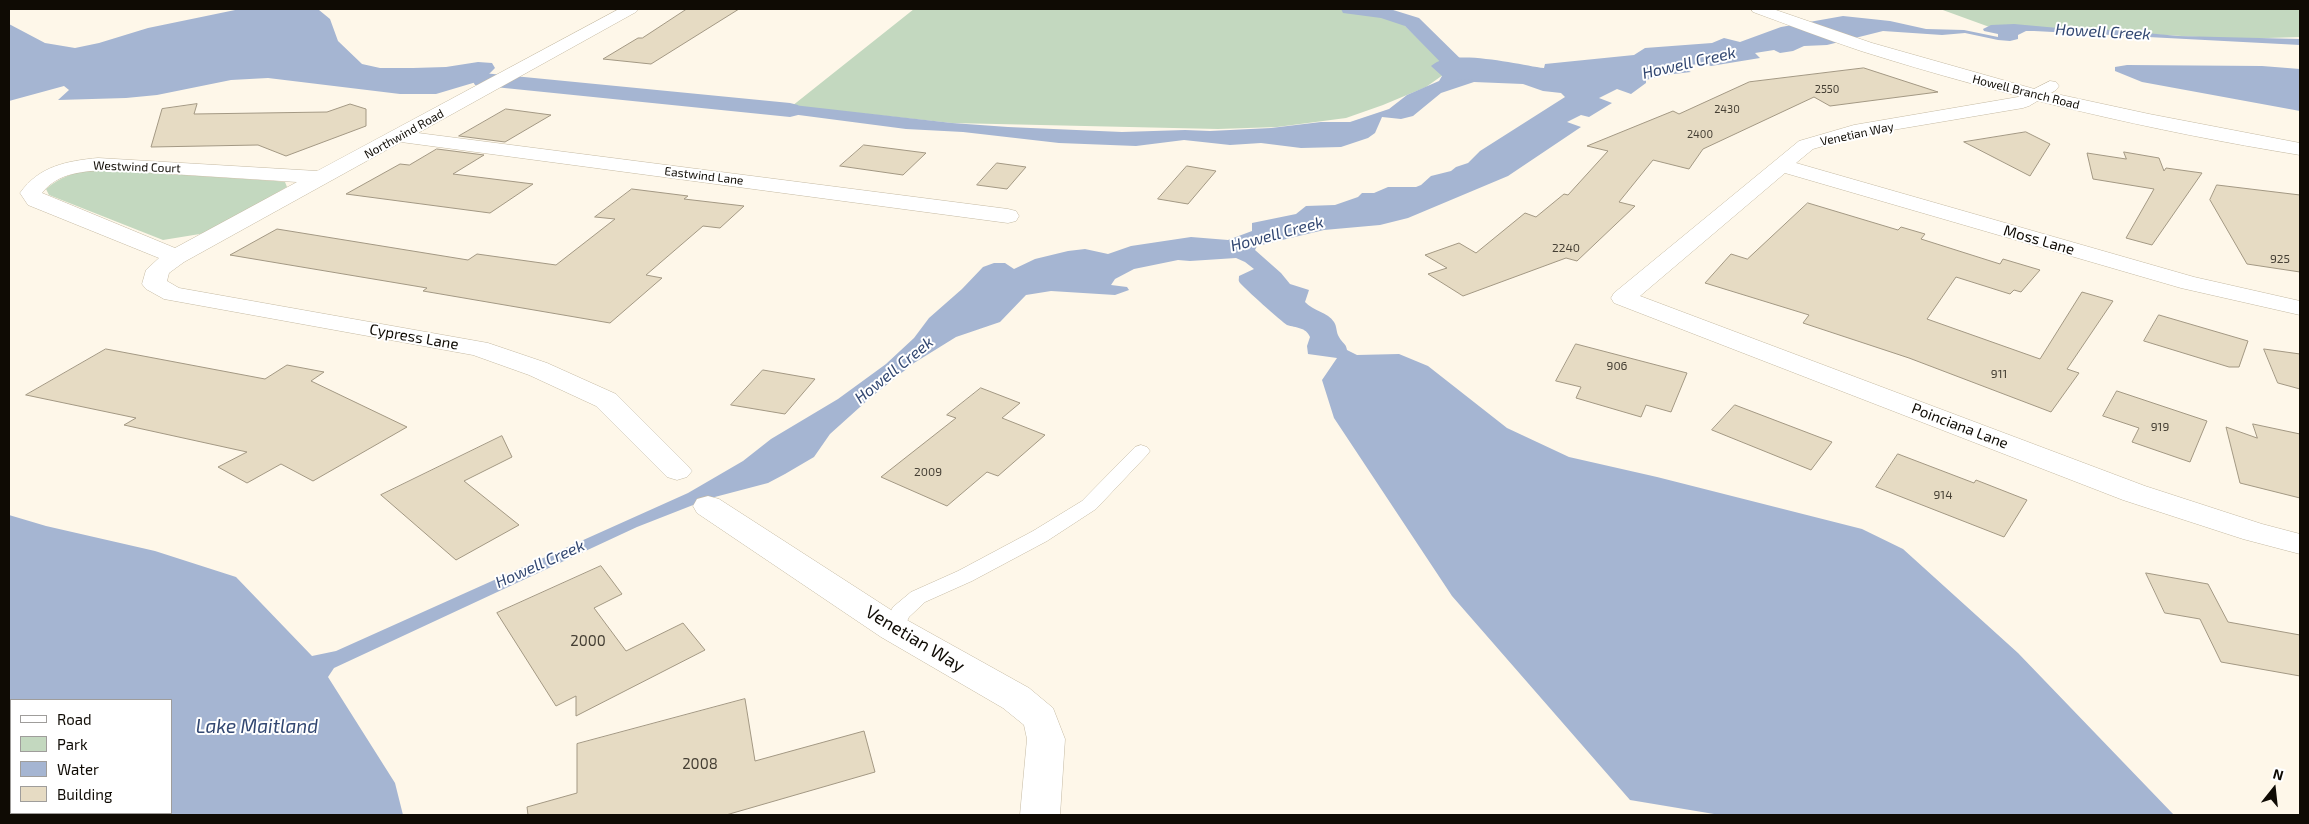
<!DOCTYPE html>
<style>
body{margin:0}
#map{position:relative;width:2309px;height:824px;overflow:hidden;background:#fef7e9;font-family:"Exo 2",sans-serif}
canvas{display:block}
.frame{position:absolute;inset:0;border:10px solid #0f0b04;pointer-events:none}
.legend{position:absolute;left:10px;top:699px;width:162px;height:115px;box-sizing:border-box;background:#fff;border:1px solid #9f9d9b;margin:0;padding:6px 9px;list-style:none;font-size:15px;color:#0f0b04}
.legend li{display:flex;align-items:center;gap:10px;height:25px}
.legend b{width:25px;border:1px solid #9f9d9b}
.north{position:absolute;left:2249px;top:764px;width:50px;height:50px;-webkit-text-stroke:4px #fff;paint-order:stroke;rotate:16deg;font-size:14px;font-weight:700;line-height:20px;text-align:center;color:#0f0b04}
.north::after{content:'';display:block;margin:auto;width:18px;height:22px;background:#0f0b04;clip-path:polygon(50% 0,100% 100%,50% 72%,0 100%)}
</style>
<div id="map">
<canvas width="2309" height="824"></canvas>
<div class="frame"></div>
<ul class="legend">
<li><b style="height:6px;background:#fff"></b>Road</li>
<li><b style="height:14px;background:#c3d8bf"></b>Park</li>
<li><b style="height:14px;background:#a5b5d2"></b>Water</li>
<li><b style="height:14px;background:#e6dbc3"></b>Building</li>
</ul>
<div class="north">N</div>
</div>
<script>
const ctx = document.querySelector('canvas').getContext('2d');
ctx.lineJoin = 'round';
function fillPath(path, color) { ctx.fillStyle = color; ctx.fill(path, 'evenodd'); }
function strokePath(path, color, width, dash) { ctx.strokeStyle = color; ctx.lineWidth = width; ctx.lineCap = dash ? 'butt' : 'round'; ctx.setLineDash(dash || []); ctx.stroke(path); }
function label(font, color, halo, rows, align = 'center') {
  ctx.font = font + ' "Exo 2",sans-serif'; ctx.lineWidth = 4; ctx.setLineDash([]); ctx.textBaseline = 'middle'; ctx.strokeStyle = halo; ctx.fillStyle = color; for (const [text, x, y, turn = 0] of rows) {
    ctx.save(); ctx.translate(x, y); ctx.rotate((+turn || 0) * Math.PI / 180); ctx.textAlign = isNaN(turn) ? turn : align; if (halo) ctx.strokeText(text, 0, 0); ctx.fillText(text, 0, 0); ctx.restore();
  }
}
fillPath(new Path2D(`
 M914,9H1350L1393,14L1450,70L1426,87L1383,105L1346,118L1277,127L1218,129L952,123L792,106Z
 M1940,9H2300V37L2236,39L2037,28L2006,33Z
 M93,169L276,181L285,182L287,187L206,233L163,240L49,195L46,189C60,177 75,172 93,169Z`), '#c3d8bf');
fillPath(new Path2D(`
 M240,9L319,10L330,19L338,41L362,64L380,68H413L446,67L478,62L492,63L495,68L483,80L436,94H400L268,78L231,80L157,95L126,98L58,100L69,90L64,86L9,101V24L45,43L75,48L99,43L148,28Z
 M1843,16L1890,21L1926,29L1964,30L1998,37V34L1984,31L1983,29L1991,25L2014,24L2069,29L2115,30L2178,36L2300,39V45L2034,31H2026L2018,35V39L2010,41L1998,40L1965,33L1942,35L1883,31L1827,45L1804,46L1793,51L1780,53L1774,50L1755,53L1760,58L1711,66L1703,63L1681,67L1691,72L1665,75L1657,73L1661,76L1646,80V83L1631,94L1617,89L1599,98L1612,103L1589,117L1581,115L1567,122L1581,127L1508,176L1408,218L1380,225L1324,230L1257,246L1255,250L1281,273L1290,284L1309,290L1305,302C1313,311 1328,312 1334,322C1337,326 1336,333 1339,337C1342,343 1346,343 1347,350L1357,355L1399,354L1428,366L1507,428L1569,457L1657,477L1862,529L1903,549L2018,653L2174,815H1720L1630,800L1452,596L1334,418L1322,380L1337,358L1308,354L1307,346L1310,337C1306,327 1296,328 1287,325C1282,322 1243,287 1240,283C1238,280 1239,280 1239,276L1254,269L1245,262L1236,258L1190,261L1178,260L1134,269L1115,279L1111,285L1127,287L1129,290L1115,295L1051,291L1026,295L1000,322L956,337L914,363L870,398L830,434L814,457L785,474L768,483L711,498L637,527L334,668L328,677L395,783L403,815H9V515L46,526L155,551L236,577L312,656L336,651L688,493L743,461L771,439L838,399L886,364L914,338L929,318L962,289L983,267L994,263H1005L1014,269L1035,259L1068,251L1085,249L1108,254L1131,246L1191,237L1228,240L1252,231V223L1296,214L1306,206L1335,205L1358,197L1362,193H1374L1388,187H1416L1421,185L1431,176L1451,171L1456,167L1468,163L1480,151L1565,97L1561,93L1543,91L1523,84L1474,82L1441,93L1413,116L1401,119L1382,117L1375,133L1368,138L1341,147L1301,148L1261,143L1230,145L1184,140L1136,146L1059,143L963,132L906,129L745,108L744,103L758,101L952,123L1008,127L1122,132L1185,130L1210,131L1271,128L1321,122H1350L1389,109L1407,95L1439,81L1442,76L1431,66C1451,47 1519,65 1544,68L1545,64L1634,55L1645,48L1712,43L1724,38L1740,42L1781,27ZM11,700H171V813H11Z
 M2127,65L2262,66L2300,69V111L2142,82L2115,71V67Z`), '#a5b5d2');
fillPath(new Path2D(`
 M1341,9H1390L1419,18L1476,74L1473,79L1465,80L1457,79L1405,26L1381,18L1343,13Z
 M483,73L790,103L798,105L801,110L798,115L790,117L475,85L472,80L475,75Z`), '#a5b5d2');
const building = new Path2D(`
 M687,9H739L651,64L603,59L638,38H642Z
 M1864,68L1938,92L1830,106L1814,97L1703,149L1689,169L1653,160L1619,202L1635,206L1577,261L1566,258L1463,296L1428,274L1447,268L1425,255L1459,243L1476,253L1525,213L1536,217L1564,194L1568,195L1608,151L1587,146L1673,111L1679,114L1749,82Z
 M197,104L194,114L327,112L350,104L366,109V126L286,156L258,145L151,147L162,109Z
 M506,109L551,115L505,142L459,136Z
 M2026,132L2050,144L2030,176L1964,142Z
 M864,145L926,153L903,175L840,166Z
 M437,149L484,155L453,174L533,184L490,213L346,194L400,164L409,165Z
 M2124,152L2159,158L2164,171L2166,168L2202,173L2152,245L2126,238L2154,189L2093,179L2087,153L2126,159Z
 M997,163L1026,167L1007,189L977,185Z
 M1187,166L1216,171L1188,204L1158,199Z
 M2217,185L2300,195V272L2247,264L2210,200Z
 M632,189L688,196L684,199L744,206L720,228L703,226L646,275L662,278L610,323L423,291L427,288L230,255L277,229L468,260L477,254L556,265L615,219L595,217Z
 M1808,203L1898,230L1901,227L1925,234L1921,239L2000,264L2003,259L2040,270L2021,292L2014,290L2010,294L1956,277L1927,319L2040,359L2082,292L2113,301L2067,369L2079,373L2051,412L1909,358L1803,323L1809,315L1705,283L1731,254L1747,259Z
 M2159,315L2248,341L2239,367H2229L2144,341Z
 M1576,344L1687,373L1671,412L1646,405L1641,417L1576,398L1581,387L1556,381Z
 M106,349L265,379L287,365L324,372L311,381L407,427L313,481L281,464L247,483L218,467L247,452L124,425L136,418L26,395Z
 M2264,349L2300,354V389L2278,383Z
 M763,370L815,379L785,414L731,405Z
 M981,388L1020,403L1002,418L1045,435L998,476L987,472L947,506L881,477L956,418L947,415Z
 M2117,391L2207,421L2190,462L2132,442L2139,428L2103,416Z
 M1735,405L1832,442L1811,470L1712,430Z
 M2253,424L2300,434V498L2240,483L2226,427L2257,438Z
 M502,436L512,457L464,481L519,525L456,560L381,495Z
 M1898,454L1974,483L1976,480L2027,500L2004,537L1876,487Z
 M601,566L622,594L594,608L626,651L683,623L705,650L576,716V696L556,706L497,613Z
 M2146,573L2208,584L2228,622L2300,635V676L2221,662L2200,619L2165,613Z
 M745,699L755,761L864,731L875,772L726,815H528L527,807L577,793V744Z`);
fillPath(building, '#e6dbc3');
strokePath(building, '#a39883', 1);
const lane = new Path2D(`
 M1141,445L1147,447L1150,451L1147,455L1096,509L1047,541L972,581L925,602L909,617L901,634L893,636L885,634L882,628L893,607L911,592L958,571L1033,531L1082,501L1135,447Z`);
const street = new Path2D(`
 M619,9H638L636,12L418,133L1008,209L1016,211L1019,216L1016,221L1008,223L401,142L184,262L169,273L167,281L179,288L488,343L547,363L616,394L687,465L692,471L687,477L677,480L667,477L596,406L529,375L473,355L164,299L146,289L142,284L146,270L159,258L28,205L20,193C39,166 67,161 98,158L317,171ZM109,170L297,182L175,248L42,193C58,172 85,171 109,170Z
 M2050,81L2056,82L2059,86L2056,90L2029,106L2023,108L1857,136L1813,149L1796,163L2194,277L2300,301V315L2181,288L1785,173L1640,296L2145,486L2262,524L2300,534V554L2243,539L2123,500L1614,303L1611,298L1614,293L1799,141L1854,125L2018,97Z
 M708,496L719,499L905,619L1029,688L1053,708L1065,739L1060,815H1020L1027,739L1024,725L1003,708L881,637L697,513L693,506L697,499Z`);
const secondary = new Path2D(`
 M1751,9H1773L1872,43L2038,90L2149,114L2300,143V155C2152,131 2004,96 1861,51C1825,39 1789,25 1753,12Z`);
strokePath(lane, '#c5baa3', 1);
strokePath(street, '#c5baa3', 1);
strokePath(secondary, '#c5baa3', 1);
fillPath(lane, '#fff');
fillPath(street, '#fff');
fillPath(secondary, '#fff');
label('11px', '#453f34', null, [
 ["2550",1827,89],
 ["2430",1727,109],
 ["2400",1700,134]
]);
label('12px', '#0f0b04', '#fff', [
 ["Howell Branch Road",2026,92,14],
 ["Northwind Road",404,134,-29],
 ["Venetian Way",1857,134,-12],
 ["Westwind Court",137,167,2],
 ["Eastwind Lane",704,176,7]
]);
label('12px', '#453f34', null, [
 ["2240",1566,248],
 ["925",2280,259],
 ["906",1617,366],
 ["911",1999,374],
 ["919",2160,427],
 ["2009",928,472],
 ["914",1943,495]
]);
label('15px', '#0f0b04', '#fff', [
 ["Moss Lane",2039,240,16],
 ["Cypress Lane",414,337,10],
 ["Poinciana Lane",1960,426,21]
]);
label('15px', '#453f34', null, [
 ["2000",588,641],
 ["2008",700,764]
]);
label('italic 16px', '#324771', '#fff', [
 ["Howell Creek",2103,32,3],
 ["Howell Creek",1689,63,-13],
 ["Howell Creek",1277,234,-15],
 ["Howell Creek",894,370,-39],
 ["Howell Creek",540,564,-24]
]);
label('18px', '#0f0b04', '#fff', [
 ["Venetian Way",915,639,31]
]);
label('italic 19px', '#324771', '#fff', [
 ["Lake Maitland",257,727]
]);
</script>
